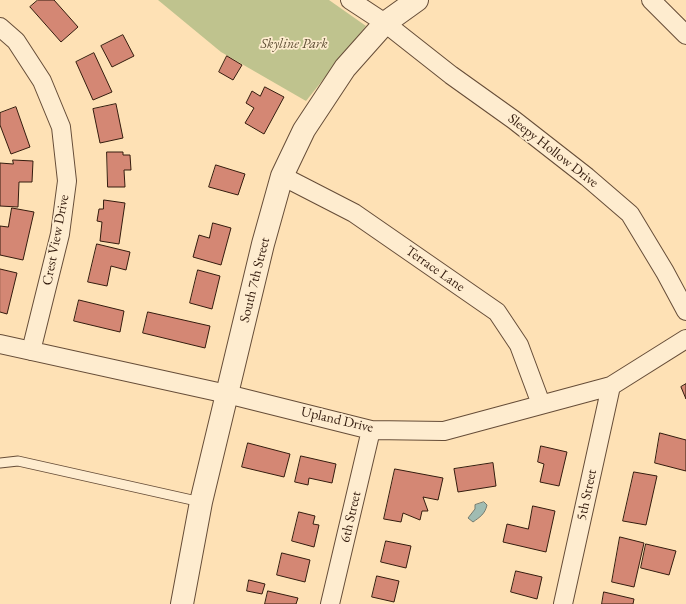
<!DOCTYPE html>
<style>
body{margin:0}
canvas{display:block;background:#fee1b5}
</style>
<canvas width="686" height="604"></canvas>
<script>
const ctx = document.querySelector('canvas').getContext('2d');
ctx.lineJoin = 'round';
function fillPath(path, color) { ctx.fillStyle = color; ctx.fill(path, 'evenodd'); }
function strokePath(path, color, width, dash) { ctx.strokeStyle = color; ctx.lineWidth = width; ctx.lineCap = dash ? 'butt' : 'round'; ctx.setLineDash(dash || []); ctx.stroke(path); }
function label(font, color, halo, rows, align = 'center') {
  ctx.font = font + ' "EB Garamond",serif'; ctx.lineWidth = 3.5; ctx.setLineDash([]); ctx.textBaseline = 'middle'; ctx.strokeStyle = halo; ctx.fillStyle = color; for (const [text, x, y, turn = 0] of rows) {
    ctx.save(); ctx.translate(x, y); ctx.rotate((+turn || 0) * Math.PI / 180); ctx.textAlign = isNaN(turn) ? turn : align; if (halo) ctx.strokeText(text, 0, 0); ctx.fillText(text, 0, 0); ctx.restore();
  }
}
fillPath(new Path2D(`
 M158,0H329L366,26L306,101L221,52Z`), '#bfc38e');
const water = new Path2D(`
 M484,502L487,505C485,514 480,517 473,522L468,518L475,509V505Z`);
fillPath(water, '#a0bcb2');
strokePath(water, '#757c70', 1);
const building = new Path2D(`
 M38,0H54L78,27L61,42L30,7Z
 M123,35L134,56L112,67L101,46Z
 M94,53L112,92L93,100L76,62Z
 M227,56L242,65L233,80L219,72Z
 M265,87L284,97L264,134L245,123L254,108L246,103L252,91L260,96Z
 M116,104L123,138L100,143L93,109Z
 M16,107L30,147L11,154L0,125V113Z
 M107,152H123V155H130L131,170H124L125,187H108Z
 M13,160L33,161L32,182H19L18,207L0,206V163L13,164Z
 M216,165L245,174L238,195L209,187Z
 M104,200L125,203L119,244L100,241L102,222L97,221L99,209H103Z
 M12,208L34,212L23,260L0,255V226L8,227Z
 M213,223L231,228L221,265L193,257L199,235L209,238Z
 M97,244L130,252L126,270L111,266L107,286L88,282Z
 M0,269L17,273L7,314L0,312Z
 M198,270L220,276L212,309L190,303Z
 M79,300L124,311L120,332L74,321Z
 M148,312L210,326L205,348L143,333Z
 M686,384V399L681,387Z
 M660,433L686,440V471L655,463Z
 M248,443L290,454L284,477L242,467Z
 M541,446L567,452L559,486L540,482L544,464L538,462Z
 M301,456L336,464L332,483L309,478L308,485L295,482Z
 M493,463L496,486L458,492L454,469Z
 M395,469L443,478L438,500L423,497L428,511H422L420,520L403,513L401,522L384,519Z
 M634,472L657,476L646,525L623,521Z
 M533,506L555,511L546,552L503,542L507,524L528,529Z
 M299,512L315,516L313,524L319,525L314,547L292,541Z
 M620,537L644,543L634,587L612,582Z
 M386,541L411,546L406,568L381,562Z
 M646,544L676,551L669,575L641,568Z
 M282,553L310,560L305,582L277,575Z
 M516,571L542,577L537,599L511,592Z
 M377,576L399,581L394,602L372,597Z
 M249,580L265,584L262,594L247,591Z
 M268,591L298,598L296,604H265Z
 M604,592L634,599L633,604H602Z`);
fillPath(building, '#d48774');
strokePath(building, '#341c0e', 1);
const service = new Path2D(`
 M0,463L18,461L201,502`);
const minor = new Path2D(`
 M350,0L385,23L451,75L514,120L587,177L630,214L665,272L686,311
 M651,0L686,35
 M0,27L16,41L42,81L61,127L67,181L60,234L31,351
 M282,176L354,213L497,312L519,345L541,404
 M0,344L227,394L371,430L444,431L611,386L686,339
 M330,604L371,430
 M563,604L611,386`);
const tertiary = new Path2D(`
 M182,604L201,502L263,244L282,176L304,130L345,68L385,23L417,0`);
strokePath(service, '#664d38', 11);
strokePath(minor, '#664d38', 20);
strokePath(tertiary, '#664d38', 24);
strokePath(service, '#feeccf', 9);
strokePath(minor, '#feeccf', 18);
strokePath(tertiary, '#feeccf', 22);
label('italic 14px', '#5e4e34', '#feeccf', [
 ["Skyline Park",294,44]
]);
label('14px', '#341c0e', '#feeccf', [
 ["Sleepy Hollow Drive",553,151,38],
 ["Crest View Drive",56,240,-79],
 ["Terrace Lane",435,269,35],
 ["South 7th Street",255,280,-76],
 ["Upland Drive",337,420,13],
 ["5th Street",587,495,-78],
 ["6th Street",351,517,-77]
]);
</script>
